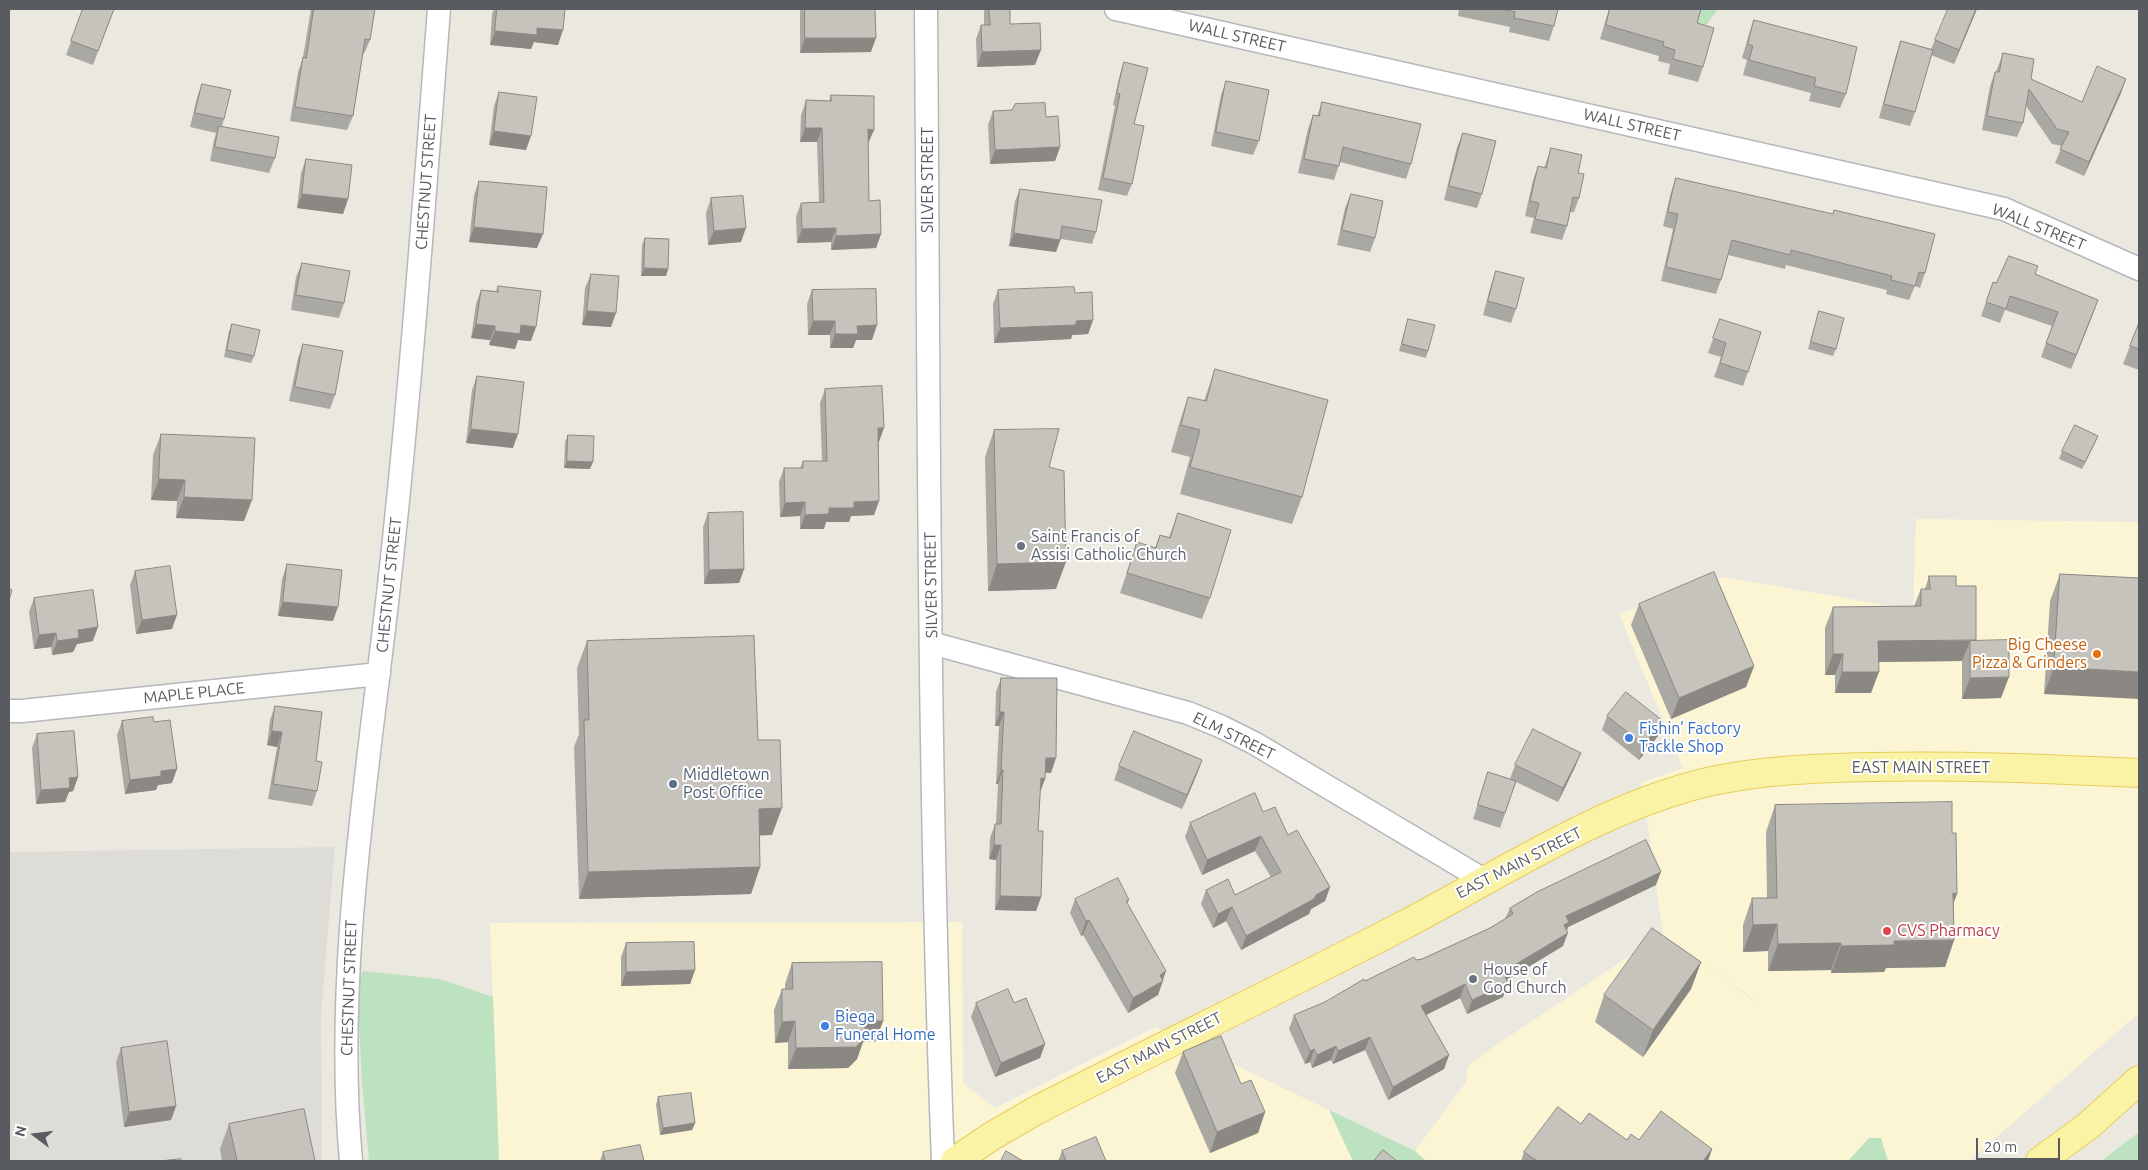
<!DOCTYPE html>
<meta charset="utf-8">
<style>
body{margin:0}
#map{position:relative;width:2148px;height:1170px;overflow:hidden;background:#ebe9df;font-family:Ubuntu,sans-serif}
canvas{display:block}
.frame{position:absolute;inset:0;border:10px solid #585b60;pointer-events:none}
.north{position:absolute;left:10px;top:1110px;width:50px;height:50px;-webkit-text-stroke:4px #fff;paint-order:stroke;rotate:285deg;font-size:14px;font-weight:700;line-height:20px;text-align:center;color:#585b60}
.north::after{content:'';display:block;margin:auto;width:18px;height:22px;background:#585b60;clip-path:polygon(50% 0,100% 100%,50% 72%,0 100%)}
.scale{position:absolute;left:1976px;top:1138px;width:84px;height:22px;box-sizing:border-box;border:2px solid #585b60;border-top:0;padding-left:6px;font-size:15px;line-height:18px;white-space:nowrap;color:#585b60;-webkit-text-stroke:4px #fff;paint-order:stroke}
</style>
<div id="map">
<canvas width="2148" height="1170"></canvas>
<div class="frame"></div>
<div class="north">N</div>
<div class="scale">20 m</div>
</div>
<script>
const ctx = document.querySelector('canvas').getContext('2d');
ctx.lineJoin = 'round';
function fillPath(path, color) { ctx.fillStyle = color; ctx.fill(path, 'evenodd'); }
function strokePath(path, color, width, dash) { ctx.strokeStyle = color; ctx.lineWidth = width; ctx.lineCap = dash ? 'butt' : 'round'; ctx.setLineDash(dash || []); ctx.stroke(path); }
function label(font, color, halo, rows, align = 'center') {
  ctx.font = font + ' Ubuntu,sans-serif'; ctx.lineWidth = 4; ctx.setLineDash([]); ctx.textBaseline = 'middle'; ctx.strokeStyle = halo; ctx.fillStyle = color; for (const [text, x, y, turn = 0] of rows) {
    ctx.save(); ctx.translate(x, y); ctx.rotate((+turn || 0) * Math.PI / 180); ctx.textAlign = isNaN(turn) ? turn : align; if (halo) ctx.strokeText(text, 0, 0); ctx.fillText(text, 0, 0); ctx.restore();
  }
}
fillPath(new Path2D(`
 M1916,519L2139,522V1013L1969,1161H1888L1881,1138H1869L1848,1161H1426L1415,1151L1466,1082L1468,1066L1493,1047L1663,934L1642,782L1683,768L1619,614L1724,577L1913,610ZM1698,959L1758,1002L1753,1000Z
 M962,922L963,1083L995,1108L1156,1027L1329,1110L1353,1161H499L490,923Z`), '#fbf5d4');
fillPath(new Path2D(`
 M335,847L321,1016L322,1161H9V852Z`), '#dedcd7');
fillPath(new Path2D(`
 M1664,9H1718L1704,28Z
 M363,971L440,979L493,997L499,1161H369L362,1083L357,986Z
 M1329,1110L1415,1151L1426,1161H1353Z
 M2139,1132V1161H2101Z
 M1869,1138H1881L1888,1161H1848Z`), '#bde2c0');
const minor = new Path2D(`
 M926,9C929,393 928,777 943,1161
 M1116,9L2004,209L2139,269
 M931,643L1188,713L1222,727L1254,743L1484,880
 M9,711H22L379,674
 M351,1161C334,973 367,781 388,594C410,399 424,204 439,9`);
const primary = new Path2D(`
 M955,1161L992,1136L1035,1111C1158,1048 1283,988 1406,924C1503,873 1605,805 1712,781C1765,770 1818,768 1872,767C1961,765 2050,769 2139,773
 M2040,1161L2088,1126L2139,1080`);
strokePath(minor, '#b5b7bc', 25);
strokePath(primary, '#e8cc5b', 30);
strokePath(minor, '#fff', 22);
strokePath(primary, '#faf3a5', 28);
fillPath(new Path2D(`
 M83,9H114L93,65L66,55Z
 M311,9H375L370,40L364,54H363L353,116L347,130L290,121L298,72L303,57Z
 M494,9H565L558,45L534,42L531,49L490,45L492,14Z
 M800,9H875L871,52L800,53Z
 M984,9H1010V24L1035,65L977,67L976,39L981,25H984Z
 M1459,9H1558L1554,26L1549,41L1509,32L1510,27L1458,16Z
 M1609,9H1701L1697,23L1703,67L1698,82L1668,74L1670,64L1658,61L1659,56L1600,39Z
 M1977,9L1954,64L1931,55L1915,112L1910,126L1879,118L1896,55L1901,41L1931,49L1935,40Z
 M1754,20L1846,94L1840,108L1809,101L1811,93L1743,75L1747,60L1742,58L1749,34Z
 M2003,53L2031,79L2082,102L2121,93L2084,176L2055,163L2062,146L2052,144L2026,106L2023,123L2017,137L1982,130L1990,86L1995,72H1996Z
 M1124,62L1132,184L1127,196L1098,190L1115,106L1113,105L1120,74Z
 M1226,81L1259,141L1253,155L1211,146L1221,95Z
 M202,84L224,119L222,126L275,158L269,173L210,161L214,140L216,133L190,127L197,98Z
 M499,92L526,150L489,145L494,106Z
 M831,95L868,144L869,201L881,234L876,248L831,250V242L797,243L796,217L801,203L819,202L817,142H800L801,115L806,100L829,101Z
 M1322,102L1411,164L1406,179L1340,162L1334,180L1298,173L1308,129L1313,115L1317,116Z
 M993,111L1046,117L1060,147L1055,161L990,164L988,125Z
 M1463,133L1482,194L1477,208L1444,200L1457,147Z
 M1551,148L1578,173L1579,198L1574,212H1570L1567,226L1562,240L1530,233L1534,218L1525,216L1533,180L1538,166L1544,168Z
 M306,159L348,199L343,214L297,208L301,173Z
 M1676,178L1925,273L1920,288L1915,286L1909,300L1886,294L1887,290L1786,265L1785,269L1728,255L1721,280L1716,294L1661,281L1673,229L1663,226L1671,192Z
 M479,181L537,248L469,242L474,195Z
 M1020,189L1096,232L1092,244L1061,239L1056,252L1009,246L1015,201Z
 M1351,194L1375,238L1370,252L1337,245L1345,208Z
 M711,198L741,242L708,245L706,213Z
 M645,238L668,269L666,276H641L642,245Z
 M302,263L344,303L339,318L291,310L296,277Z
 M1496,271L1516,309L1511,323L1483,315L1491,285Z
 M591,274L611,327L582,325L585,288Z
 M2035,274L2098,300L2071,369L2041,357L2052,326L2005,310L2000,323L1981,316L1993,282L1996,283Z
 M498,286L531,341L518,340L515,349L489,345L490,340L471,338L476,304L481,290L496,291Z
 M812,290L872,340H856L853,348H830V335H808L807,304Z
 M998,290L1075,293L1093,320L1088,334L1072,335L1071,339L994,343L993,304Z
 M1819,311L1836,349L1833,356L1808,349Z
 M1408,319L1428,351L1426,358L1399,351L1406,326Z
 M1720,319L1748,372L1743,386L1714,377L1721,357L1708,353Z
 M2139,323V370L2123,364Z
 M232,324L254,356L251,363L224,357L229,331Z
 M303,344L335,395L330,409L289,401L298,358Z
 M1215,369L1302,497L1292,524L1180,494L1190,457L1171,452L1179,424L1188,397L1204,401Z
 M477,376L513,448L466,443L472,390Z
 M825,389L879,442V501L874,515L851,516L849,522H826L824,529H800V516L780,517L779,482L784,468H800L803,461H822L820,403Z
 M994,430L1049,467L1056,589L988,591L985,457Z
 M161,434L244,521L176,518L177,501L151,500L153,455Z
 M568,435L590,469L564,468L565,442Z
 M2098,436L2082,469L2059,459L2062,451Z
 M708,513L744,569L739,583L704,584L703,527Z
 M1178,513L1210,598L1202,619L1120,593L1137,542L1155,548L1160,535L1169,537Z
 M287,564L333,621L278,616L282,579Z
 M135,571L172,629L136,634L130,585Z
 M2060,574L2139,578L2044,694L2050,601Z
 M1929,576L1956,586L1976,641L2001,698L1962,699V661L1879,662L1871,693H1835V675H1825V628L1833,607L1914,606L1921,589H1925Z
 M34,598L93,641L77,644L73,652L52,655L51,647L34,649L29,612Z
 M1639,604L1754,666L1746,687L1671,719L1631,625Z
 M587,641L758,740L772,835H760V867L751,894L579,899L574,747L579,734L577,668Z
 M1001,678L1051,773L1045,772L1040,791L1038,831L1041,897L1036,911L995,910L996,860L989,859L990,838L995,824H996L998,784H996L999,726H995L996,692Z
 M275,706L316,761L317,791L312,806L268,799L277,747L267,745L270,720Z
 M1607,716L1658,736L1639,760L1602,730Z
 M122,721L154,722L172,783L158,785L156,790L125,794L117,735Z
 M37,734L78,777L73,791L69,792L65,802L36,804L32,748Z
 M1581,753L1575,767L1558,802L1516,782L1500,828L1473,819L1488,772L1510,779L1515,765Z
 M1202,760L1197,774L1182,809L1114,780L1119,766Z
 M1775,805L1952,833L1954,940L1945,967L1886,968L1884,972L1831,973V970L1768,971V951L1743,952V925L1752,898H1767L1766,832Z
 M1263,812L1288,835L1330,887L1325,901L1311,909L1309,914L1241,950L1226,921L1213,928L1201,904L1206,890L1235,895L1271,877L1255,851L1202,875L1185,837L1190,823Z
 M1656,885L1568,927L1563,946L1507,980L1503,997L1467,1014L1460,998L1426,1015L1449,1055L1444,1069L1388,1100L1365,1050L1333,1064L1331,1060L1312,1068L1310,1062L1305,1064L1289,1029L1294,1015L1325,1002L1365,981L1416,960L1422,959L1490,928L1505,919L1510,908Z
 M1075,899L1129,900L1127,904L1163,981L1158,995L1128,1013L1083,935L1081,936L1070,913Z
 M626,943L695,970L690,984L621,986V957Z
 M1701,962L1691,989L1643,1057L1595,1022L1604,995Z
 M792,963L883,1021L875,1042H863L857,1059L848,1068L788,1069V1042L775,1043L774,1010L782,989H785V984Z
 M976,1003H1014L1045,1044L1040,1058L995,1077L971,1017Z
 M121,1048L176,1106L171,1120L124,1127L116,1062Z
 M1183,1052L1241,1084L1265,1112L1258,1133L1210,1153L1175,1073Z
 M658,1097L695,1123L692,1130L660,1135L656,1105Z
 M229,1124L315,1161H222L220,1149Z
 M1581,1124L1627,1140H1639L1712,1149L1708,1161H1521L1524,1152Z
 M1062,1151L1106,1161H1058Z
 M603,1152L644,1161H600Z`), '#aaa8a3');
fillPath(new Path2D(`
 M1976,9H1977L1954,64L1959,50Z
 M537,28L563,30L558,45L534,42L531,49L490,45L495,31Z
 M805,38H876L871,52L800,53Z
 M1041,50L1035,65L977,67L982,52Z
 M2126,79L2121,93L2084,176L2089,162Z
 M805,128H822L817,142H800Z
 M868,129L874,130L868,144H863Z
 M494,131L531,136L526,150L489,145Z
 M1060,147L1055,161L990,164L995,150Z
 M302,194L348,199L343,214L297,208Z
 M474,227L543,234L537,248L469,242Z
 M746,228L741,242L708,245L714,231Z
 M836,228L831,242L797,243L802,229Z
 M1014,233L1060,240L1056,252L1009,246Z
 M881,234L876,248L831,250L836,236Z
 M644,268L668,269L666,276H641Z
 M2098,300L2093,314L2071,369L2076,355Z
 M587,311L616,313L611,327L582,325Z
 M1093,320L1088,334L1072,335L1071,339L994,343L1000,328L1076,321Z
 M813,321H835L830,335H808Z
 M476,324L495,326L490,340L471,338Z
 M521,325L536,327L531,341L518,340L515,349L489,345L495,331Z
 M877,325L872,340H856L853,348H830L835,334L857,326Z
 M878,428H884L879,442L873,443Z
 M471,429L518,434L513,448L466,443Z
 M2098,436L2095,443L2082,469L2085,462Z
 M567,461L593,462L590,469L564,468Z
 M159,479L185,480L177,501L151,500Z
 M184,497L252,500L244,521L176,518Z
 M879,501L874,515L851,516L849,522H826L824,529H800L805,515L854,502Z
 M805,502L800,516L780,517L785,503Z
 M1066,562L1056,589L988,591L997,564Z
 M744,569L739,583L704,584L709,570Z
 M283,602L338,607L333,621L278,616Z
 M177,615L172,629L136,634L142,620Z
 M98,627L93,641L77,644L73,652L52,655L57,641L78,630Z
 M56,633L51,647L34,649L39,635Z
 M1878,641H1970L1962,661L1871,662Z
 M1833,654H1843L1835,675H1825Z
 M1754,666L1746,687L1671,719L1679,698Z
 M2054,667L2139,672V699L2044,694Z
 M1842,672H1879L1871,693H1835Z
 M2009,677L2001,698L1962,699L1970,678Z
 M1000,712H1004L999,726H995Z
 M1663,721L1658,736L1639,760L1644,745Z
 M272,731L282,732L277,747L267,745Z
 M1581,753L1575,767L1558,802L1563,788Z
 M1046,758H1056L1051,773L1041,772Z
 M1202,760L1197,774L1182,809L1187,795Z
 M177,769L172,783L158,785L156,790L125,794L130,780L161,771Z
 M1001,770H1003L998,784H996Z
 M78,777L73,791L69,792L65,802L36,804L41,790L69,778Z
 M1041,778L1045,779L1040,793Z
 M782,808L772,835L749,836L759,809Z
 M1261,836L1255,851L1202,875L1207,860Z
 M994,845H1001L996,860L989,859Z
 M760,867L751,894L579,899L588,872Z
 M1661,872L1656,885L1568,927L1564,935L1568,933L1563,946L1498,985L1503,972L1566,916Z
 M1330,887L1325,901L1311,909L1309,914L1241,950L1246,936Z
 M1953,893L1957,894L1947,921Z
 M1000,896L1041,897L1036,911L995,910Z
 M1232,907L1226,921L1213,928L1218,914Z
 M1089,920L1083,935L1081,936L1086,921Z
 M1777,924L1768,951L1743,952L1753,925Z
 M1954,940L1945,967L1886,968L1884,972L1831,973L1841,946L1894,941Z
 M1841,943L1831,970L1768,971L1778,944Z
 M1701,962L1691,989L1643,1057L1653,1030Z
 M695,970L690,984L621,986L626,972Z
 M1166,971L1158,995L1128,1013L1133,998L1160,975Z
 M1508,983L1503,997L1467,1014L1472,1000Z
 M1465,984L1460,998L1416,1020L1421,1006Z
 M795,1021L788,1042L775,1043L782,1022Z
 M865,1021H883L875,1042H863L857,1059L848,1068L788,1069L796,1048Z
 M1370,1037L1365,1050L1333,1064L1338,1051Z
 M1045,1044L1040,1058L995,1077L1001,1063Z
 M1336,1046L1331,1060L1312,1068L1317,1055Z
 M1314,1049L1310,1062L1305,1064L1310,1051Z
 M1449,1055L1444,1069L1388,1100L1393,1087Z
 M176,1106L171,1120L124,1127L129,1112Z
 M1265,1112L1258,1133L1210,1153L1217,1132Z
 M695,1123L692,1130L660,1135L663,1128Z
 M1712,1149L1708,1161H1703Z`), '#8b8884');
const building = new Path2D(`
 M83,9H114L98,51L71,41Z
 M314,9H375L370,40L365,39L353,116L295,107L303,57L306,58Z
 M497,9H565L563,30L537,28V35L495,31Z
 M805,9H875L876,38H805Z
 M989,9H1010V24L1040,23L1041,50L982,52L981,25H990Z
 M1498,9H1558L1554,26L1514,18L1515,12Z
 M1610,9H1701L1697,23L1714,28L1703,67L1673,59L1675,50L1663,46L1664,42L1606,25Z
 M1948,9H1976L1959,50L1935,40Z
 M1754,20L1857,47L1846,94L1814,86L1816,78L1749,60L1753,46L1748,44Z
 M1901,41L1933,50L1915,112L1884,104Z
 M2003,53L2034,59L2031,79L2082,102L2097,66L2126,79L2089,162L2060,149L2069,132L2057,129L2029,89L2023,123L1987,116L1995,72H1999Z
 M1124,62L1148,68L1134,124L1144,126L1132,184L1103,178L1120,94L1117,93Z
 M1226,81L1269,90L1259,141L1216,132Z
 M202,84L231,90L224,119L195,113Z
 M499,92L537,97L531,136L494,131Z
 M831,95L874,96V130L868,129L869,201L880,200L881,234L836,236V228L802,229L801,203L824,202L822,128H805L806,100L831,101Z
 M1322,102L1421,124L1411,164L1343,147L1339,166L1304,159L1313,115L1319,116Z
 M1045,103L1046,117L1058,116L1060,147L995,150L993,111L1012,110L1015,104Z
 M219,126L279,137L275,158L215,147Z
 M1463,133L1496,141L1482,194L1449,186Z
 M1551,148L1582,155L1578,173L1584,174L1579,198L1573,197L1567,226L1535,219L1539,203L1530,201L1538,166L1546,168Z
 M306,159L352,165L348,199L302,194Z
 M1676,178L1833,214L1834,210L1935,234L1925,273L1919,272L1915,286L1891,280L1892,276L1791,250L1790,255L1732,240L1721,280L1666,267L1678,214L1668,212Z
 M479,181L547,187L543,234L474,227Z
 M1020,189L1102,200L1096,232L1062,226L1060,240L1014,233Z
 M1351,194L1383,201L1375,238L1342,230Z
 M743,196L746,228L714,231L711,198Z
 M645,238L669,239L668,269L644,268Z
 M2009,256L2038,266L2035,274L2098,300L2076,355L2046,343L2058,312L2010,296L2006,309L1986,302L1993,282L1996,283Z
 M302,263L350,271L344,303L296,295Z
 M1496,271L1524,278L1516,309L1488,301Z
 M591,274L619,276L616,313L587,311Z
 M498,286L541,291L536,327L521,325L520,334L495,331V326L476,324L481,290L498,292Z
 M1074,287L1075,293L1092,292L1093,320L1076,321V325L1000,328L998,290Z
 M876,289L877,325L857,326L858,334H835V321H813L812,290Z
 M1819,311L1844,318L1836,349L1811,342Z
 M1408,319L1435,325L1428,351L1402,344Z
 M1720,319L1761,332L1748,372L1720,363L1726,343L1713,338Z
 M2139,323V349L2130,346Z
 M232,324L260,330L254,356L227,350Z
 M303,344L343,351L335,395L295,387Z
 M1215,369L1328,400L1302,497L1190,467L1200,430L1181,425L1188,397L1206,401Z
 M477,376L524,382L518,434L471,429Z
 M882,386L884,428H878L879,501L854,502V508H829V514L805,515V502L785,503L784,468H803V461H827L825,389Z
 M2075,425L2098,436L2085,462L2062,451Z
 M1059,429L1049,467L1064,471L1066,562L997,564L994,430Z
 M161,434L255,438L252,500L184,497L185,480L159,479Z
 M568,435L594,436L593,462L567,461Z
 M743,512L744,569L709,570L708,513Z
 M1178,513L1231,530L1210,598L1127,573L1137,542L1156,548L1160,535L1170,538Z
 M287,564L342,570L338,607L283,602Z
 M170,566L177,615L142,620L135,571Z
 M1714,572L1754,666L1679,698L1639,604Z
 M2060,574L2139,578V672L2054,667Z
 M1929,576H1956V586H1976V640L1878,641L1879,672H1842L1843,654H1833V607L1921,606V589H1930Z
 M9,589L12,590L9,600Z
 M93,590L98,627L78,630L79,638L57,641L56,633L39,635L34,598Z
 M754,636L758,740H780L782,808L759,809L760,867L588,872L584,720H589L587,641Z
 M2009,640V677L1970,678V641Z
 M1001,678H1057L1056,758H1046L1045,779L1041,778L1038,831H1043L1041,897L1000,896L1001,845H994L995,824H1001L1003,770H1001L1004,712H1000Z
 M1626,692L1663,721L1644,745L1607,716Z
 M275,706L322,712L316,761L322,762L317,791L273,784L282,732L272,731Z
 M153,717L154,722L170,720L177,769L161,771V776L130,780L122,721Z
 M1533,729L1581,753L1563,788L1515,765Z
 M74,731L78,777L69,778L70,788L41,790L37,734Z
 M1134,731L1202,760L1187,795L1119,766Z
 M1488,772L1516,781L1505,813L1478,805Z
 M1255,793L1263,812L1275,807L1288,835L1297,830L1330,887L1316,895L1314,899L1246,936L1232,907L1218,914L1206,890L1228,879L1235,895L1281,872L1261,836L1207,860L1190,823Z
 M1952,802V833H1956L1957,894L1953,893L1954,940L1894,941V945L1841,946V943L1778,944L1777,924L1753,925L1752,898H1777L1775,805Z
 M1646,840L1661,872L1566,916L1569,922L1564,925L1568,933L1503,972L1508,983L1472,1000L1465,984L1421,1006L1449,1055L1393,1087L1370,1037L1338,1051L1336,1046L1317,1055L1314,1049L1310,1051L1294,1015L1325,1002L1364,979L1365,981L1414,957L1416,960L1422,959L1490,928L1513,914L1510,908L1537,892Z
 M1118,878L1129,900L1126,901L1166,971L1160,975L1163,981L1133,998L1089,920L1086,921L1075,899Z
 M1652,928L1701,962L1653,1030L1604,995Z
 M694,942L695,970L626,972V943Z
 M882,962L883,1021H865V1038L856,1047L796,1048L795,1021L782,1022V989H793L792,963Z
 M1008,989L1014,1003L1026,998L1045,1044L1001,1063L976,1003Z
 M1221,1036L1241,1084L1251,1080L1265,1112L1217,1132L1183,1052Z
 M167,1041L176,1106L129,1112L121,1048Z
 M691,1093L695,1123L663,1128L658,1097Z
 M1558,1107L1581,1124L1589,1113L1627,1140L1631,1134L1639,1140L1661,1111L1712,1149L1703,1161H1537L1524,1152Z
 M304,1109L315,1161H237L229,1124Z
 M1096,1137L1106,1161H1066L1062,1151Z
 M640,1145L644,1161H605L603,1152Z
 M1383,1150L1397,1161H1374Z
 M1006,1151L1023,1161H1001Z
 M181,1159L182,1161H161Z`);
fillPath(building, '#c6c3bd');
strokePath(building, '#8b8884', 1);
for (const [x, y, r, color] of [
 [1021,546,5,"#6b7280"],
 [2097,654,5,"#e8710a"],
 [1629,738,5,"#3f7fe0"],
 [673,784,5,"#5c6f8a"],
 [1887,931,5,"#e0444e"],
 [1473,979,5,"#6b7280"],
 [825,1026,5,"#3f7fe0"]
]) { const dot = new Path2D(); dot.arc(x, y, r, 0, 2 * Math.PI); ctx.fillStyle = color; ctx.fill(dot); strokePath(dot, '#fff', 2); }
label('16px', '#585b60', '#fff', [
 ["WALL STREET",1237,36,13],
 ["WALL STREET",1632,125,13],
 ["SILVER STREET",928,180,-90],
 ["CHESTNUT STREET",426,182,-86],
 ["WALL STREET",2039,227,22],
 ["CHESTNUT STREET",389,585,-84],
 ["SILVER STREET",931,585,-91],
 ["MAPLE PLACE",194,693,-6],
 ["ELM STREET",1234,736,26],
 ["EAST MAIN STREET",1921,768],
 ["EAST MAIN STREET",1519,863,-27],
 ["CHESTNUT STREET",349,988,-88],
 ["EAST MAIN STREET",1159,1048,-27]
]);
label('16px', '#5b616d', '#fff', [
 ["Saint Francis of",1031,537],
 ["Assisi Catholic Church",1031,555],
 ["House of",1483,970],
 ["God Church",1483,988]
], 'left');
label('16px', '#c56008', '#fff', [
 ["Big Cheese",2087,645],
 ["Pizza & Grinders",2087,663]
], 'right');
label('16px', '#366cbe', '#fff', [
 ["Fishin’ Factory",1639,729],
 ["Tackle Shop",1639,747],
 ["Biega",835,1017],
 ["Funeral Home",835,1035]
], 'left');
label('16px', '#4e5e75', '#fff', [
 ["Middletown",683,775],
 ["Post Office",683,793]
], 'left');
label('16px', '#be3a42', '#fff', [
 ["CVS Pharmacy",1897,931]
], 'left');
</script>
